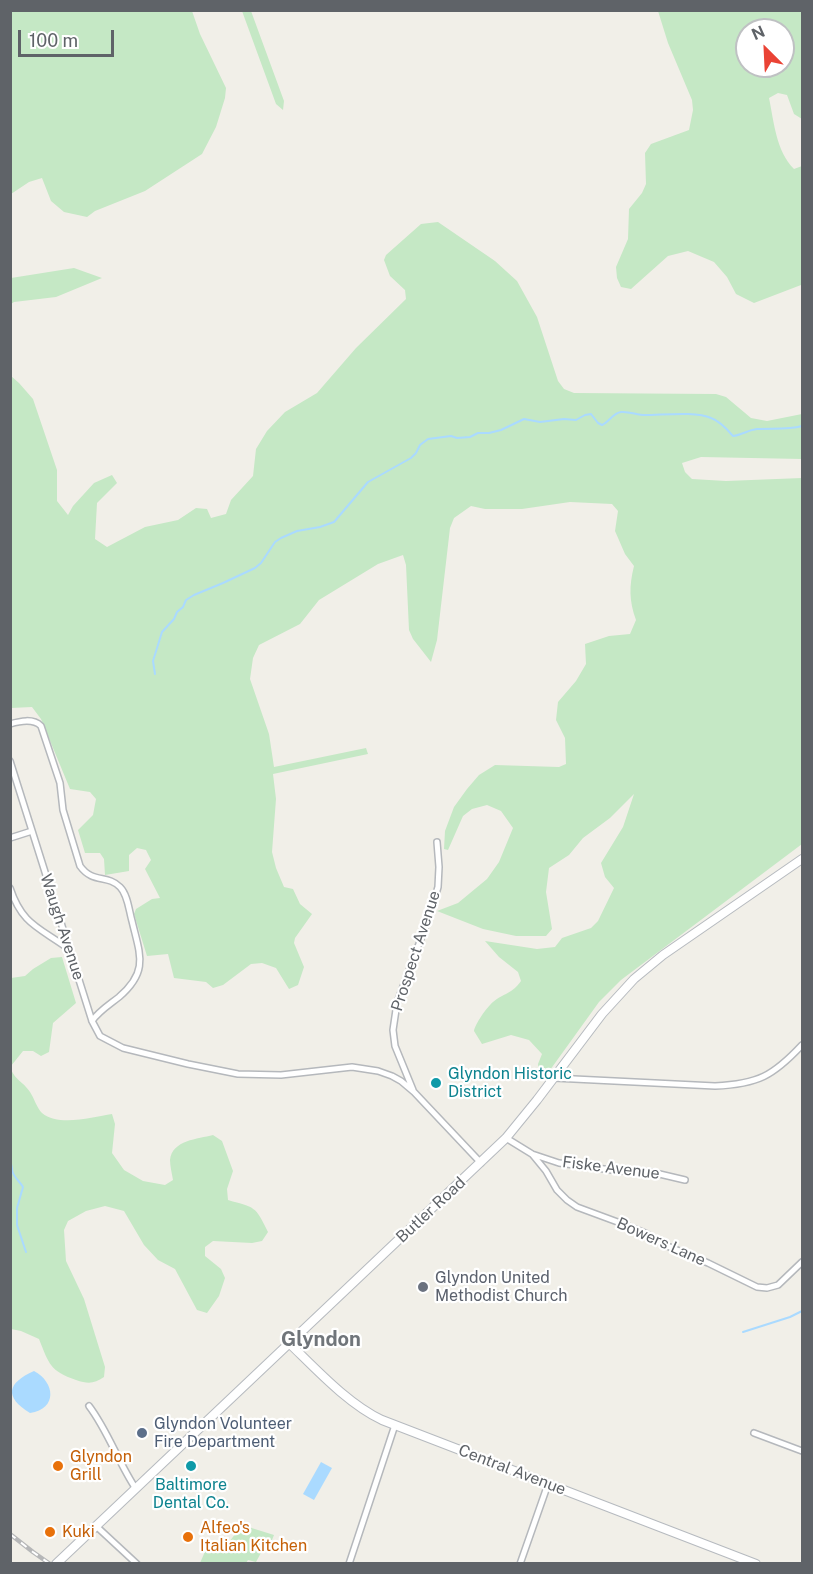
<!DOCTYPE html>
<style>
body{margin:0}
#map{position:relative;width:813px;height:1574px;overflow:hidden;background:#f1efe8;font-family:"Public Sans",sans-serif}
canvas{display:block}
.frame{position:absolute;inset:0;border:12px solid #5f6368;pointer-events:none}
.north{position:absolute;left:735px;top:18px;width:60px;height:60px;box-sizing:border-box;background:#fff;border:2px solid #bfc1c3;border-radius:50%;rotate:336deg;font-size:16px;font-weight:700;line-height:24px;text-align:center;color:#5f6368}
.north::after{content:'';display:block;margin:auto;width:21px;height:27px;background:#ea4335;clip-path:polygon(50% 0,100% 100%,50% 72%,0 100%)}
.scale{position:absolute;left:18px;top:30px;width:96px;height:27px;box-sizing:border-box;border:3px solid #5f6368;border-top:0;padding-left:8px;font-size:18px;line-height:21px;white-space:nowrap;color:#5f6368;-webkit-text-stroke:4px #fff;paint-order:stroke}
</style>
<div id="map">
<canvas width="813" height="1574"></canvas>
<div class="frame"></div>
<div class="north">N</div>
<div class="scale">100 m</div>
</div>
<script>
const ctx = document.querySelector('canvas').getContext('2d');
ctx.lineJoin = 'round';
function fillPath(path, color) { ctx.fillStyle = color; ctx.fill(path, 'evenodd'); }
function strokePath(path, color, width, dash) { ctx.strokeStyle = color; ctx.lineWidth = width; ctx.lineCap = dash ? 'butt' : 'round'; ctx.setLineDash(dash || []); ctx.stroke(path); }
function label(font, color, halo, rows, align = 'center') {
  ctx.font = font + ' "Public Sans",sans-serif'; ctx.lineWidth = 4.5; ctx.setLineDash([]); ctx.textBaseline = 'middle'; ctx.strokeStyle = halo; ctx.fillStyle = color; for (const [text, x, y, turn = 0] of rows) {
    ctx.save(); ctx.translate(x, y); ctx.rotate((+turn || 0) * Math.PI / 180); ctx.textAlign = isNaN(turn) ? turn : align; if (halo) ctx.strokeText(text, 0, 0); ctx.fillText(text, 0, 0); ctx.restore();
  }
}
fillPath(new Path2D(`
 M11,10L192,11L200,34L226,88L225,98L216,127L202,154L145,191L95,211L87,217L64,212L51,201L42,178L29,182L11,194Z
 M242,11H251L284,101L283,110L276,104Z
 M658,11H802V119L794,114L787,95L778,93L769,98C774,122 776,151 794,169L802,166V284L801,285L754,303L736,294L727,277L714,262L688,251L668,256L631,289L621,287L617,278L616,267L628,239L629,209L642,193L646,184L645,153L651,144L689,130L693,110L692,100L668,43ZM747,30H783V66H747Z
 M438,222L495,261L517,281L537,317L558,381L564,389L574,393L716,394L726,397L751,418L767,421L802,414V459L701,457L682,463L685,472L692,479L726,481L802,478V844L621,980L599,1002L545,1077H539L538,1064L542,1054L529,1040L511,1035L482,1044L474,1031C475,1024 487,1007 493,1002C504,993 512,994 521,981L518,972L499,957L485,941L537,949L555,947L562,938L591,928L598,921L614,888L605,877L601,863L623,827L634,794L610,818L583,838L569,855L549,868L546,892L552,929L546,936H516L483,929L437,911L458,903L487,879L499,862L513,828L501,811L487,805L472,809L463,816L448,850L444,849L445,831L454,807L467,789L479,775L495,765L559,767L566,764L565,738L556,720L558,702L576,681L586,664L585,644L609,636L630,634L636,620C629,601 629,586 634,566L625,554L615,531L618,511L612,504L570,502L522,509H485L471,506L454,518L450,528L437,640L431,662L413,639L409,630L406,565L403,555L378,564L319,600L300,624L259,645L253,658L250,679L269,734L274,767L366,748L368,754L273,774L276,799L272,852L276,868L284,887L293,889L300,904L312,914L295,938L294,943L304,967L298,985L289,989L276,968L262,963L251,964L223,985L213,988L206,982L174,978L168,954L147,956L134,914L136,909L152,899L160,898L145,869L151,860L146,850L137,848L129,855V871L105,875L104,859L100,853H85L78,830L93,815L96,799L90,792L70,789L41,719L32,707L11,708V376L19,383L33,399L57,470V501L68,515L73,506L94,483L112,475L117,483L97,503L95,539L107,547L145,527L178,520L196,508L207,509L211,518L226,514L231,500L253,476L256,449L267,431L285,412L317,393L356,348L406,299L405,290L390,276L384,260L386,255L421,224Z
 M74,268L102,278L56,297L14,302L11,304V278Z
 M62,957L76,1003L53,1023L49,1052L41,1056L33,1051H23L11,1066V978L25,976L33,969L51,958Z
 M10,1067C16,1082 23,1081 30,1092C34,1098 37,1108 42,1113C59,1127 93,1117 112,1114L115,1124L112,1153L124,1170L143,1181L165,1185L173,1180C172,1174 170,1166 170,1160C172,1140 198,1139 213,1135L222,1141L233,1171L227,1189L228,1200C255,1208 255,1205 268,1232L262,1241L252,1243L213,1241L205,1247V1256L221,1269L225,1278L219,1296L207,1313L197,1310L175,1269L158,1260L144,1245L124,1211L105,1206L86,1211L68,1221L64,1230L66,1261L84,1299L105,1367L104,1377C94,1384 88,1384 76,1380C50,1371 49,1364 39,1339L21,1331L11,1329Z
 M242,1525L274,1535L268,1550L263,1549L256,1562L248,1560L246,1563H200L210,1540L223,1550Z`), '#c5e8c5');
fillPath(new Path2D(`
 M34,1371C55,1382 58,1409 30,1413C4,1397 7,1383 34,1371Z
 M321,1462L332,1468L314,1500L303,1494Z`), '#aadaff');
strokePath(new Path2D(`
 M155,674L153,661L162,632L174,619L177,612L183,607L186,600L194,595L223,583L255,568L261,563L275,542L281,538L297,531L320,527L334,522L368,482L411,458L416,453L420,445L428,439L451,436L457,438L470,437L478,433H489L501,430L524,419L540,422L564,419L576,420L585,415L591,414L598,423L602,425C609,422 613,413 621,412C629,411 637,415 645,415C663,415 696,411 711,418C720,421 727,429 733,436C742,435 748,430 757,429C772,428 788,430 802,426
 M10,1162C13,1166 11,1169 13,1173C15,1178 20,1182 23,1187L17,1208V1225L26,1252
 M743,1332L790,1317L802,1311`), '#aadaff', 2);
const street = new Path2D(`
 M10,724C20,721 33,718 41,726L60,783L63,810L80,866C93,884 107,874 120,887C128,895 129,911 132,921C140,955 149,971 119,997C109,1005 99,1011 92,1021
 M10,761L92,1021L100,1036L123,1048L188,1064L238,1074L281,1075L352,1067L378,1071L392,1076L401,1081L414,1092L481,1163
 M10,838L32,831
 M10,888C22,924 38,927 66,947
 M554,1078L715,1086C758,1084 773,1076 802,1045
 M413,1090L395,1046L393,1030L397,1003L429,917L438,887L439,867L437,842
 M506,1138L532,1154L559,1163L619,1171L651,1172L685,1180
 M532,1154L546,1171L557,1190L567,1200L577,1207L623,1224L645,1233L665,1245L708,1263L757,1287L767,1288L778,1285L802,1262
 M89,1406C108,1431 118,1462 136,1489
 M754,1433L802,1451
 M96,1526L137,1564
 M349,1564L395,1425
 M520,1564L548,1484`);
const secondary = new Path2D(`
 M289,1343C316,1369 348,1404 382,1420L756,1564
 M56,1564L506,1138L537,1100L602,1014L634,979L663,955L802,859`);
strokePath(street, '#b5b8bc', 8);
strokePath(secondary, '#b6babf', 10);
strokePath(street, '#fff', 5);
strokePath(secondary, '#fff', 8);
const rail = new Path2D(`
 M10,1534L33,1552L50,1564`);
strokePath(rail, '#b6b7b8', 4.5);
strokePath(rail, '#fff', 2, [7]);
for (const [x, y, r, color] of [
 [436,1083,6,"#0f9aa8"],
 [423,1287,6,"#6b7280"],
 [142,1433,6,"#5c6f8a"],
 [58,1466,6,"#e8710a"],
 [191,1466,6,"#0f9aa8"],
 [50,1532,6,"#e8710a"],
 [188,1537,6,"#e8710a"]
]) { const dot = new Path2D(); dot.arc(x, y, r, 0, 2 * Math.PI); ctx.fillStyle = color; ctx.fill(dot); strokePath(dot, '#fff', 2); }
label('16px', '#5f6368', '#fff', [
 ["Waugh Avenue",62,927,72],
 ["Prospect Avenue",416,951,-72],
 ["Fiske Avenue",611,1168,7],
 ["Butler Road",431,1210,-43],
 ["Bowers Lane",661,1242,24],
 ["Central Avenue",512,1470,21]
]);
label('16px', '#0d838f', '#fff', [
 ["Glyndon Historic",448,1074],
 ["District",448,1092],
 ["Baltimore",191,1485,"center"],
 ["Dental Co.",191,1503,"center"]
], 'left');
label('16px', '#5b616d', '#fff', [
 ["Glyndon United",435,1278],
 ["Methodist Church",435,1296]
], 'left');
label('16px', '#4e5e75', '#fff', [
 ["Glyndon Volunteer",154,1424],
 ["Fire Department",154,1442]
], 'left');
label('16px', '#c56008', '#fff', [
 ["Glyndon",70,1457],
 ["Grill",70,1475],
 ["Alfeo's",200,1528],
 ["Italian Kitchen",200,1546],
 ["Kuki",62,1532]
], 'left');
label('bold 20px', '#70757a', '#fff', [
 ["Glyndon",321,1340]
]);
</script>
